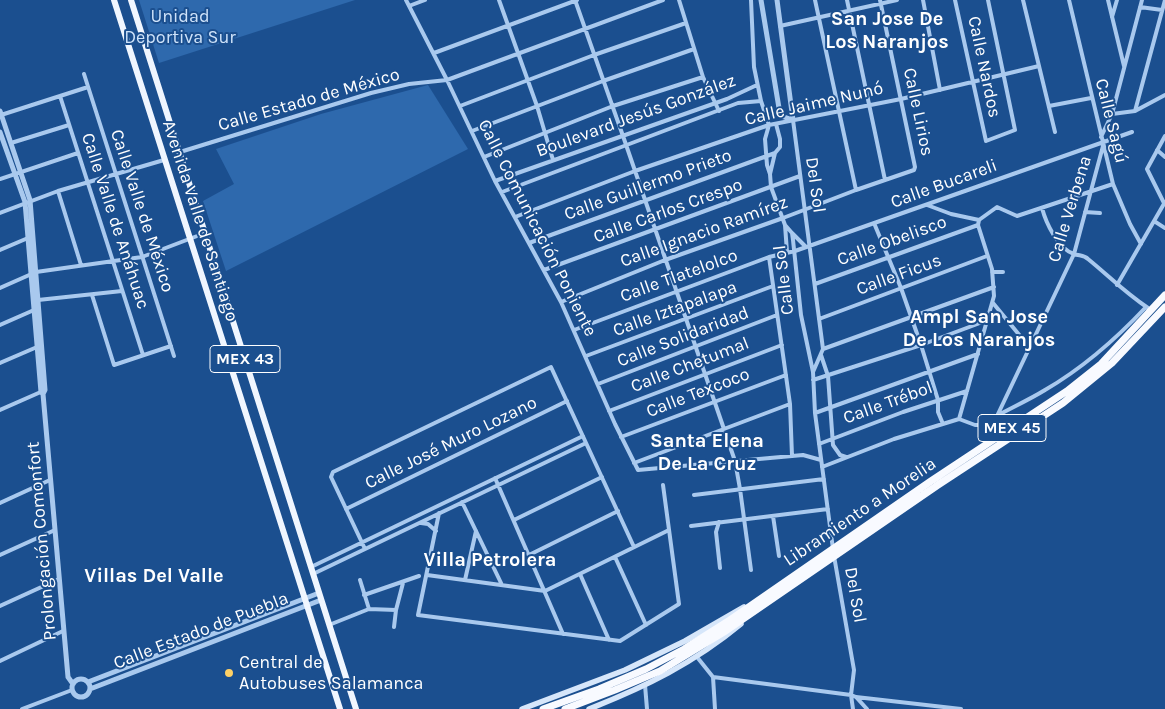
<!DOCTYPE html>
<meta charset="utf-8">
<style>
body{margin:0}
canvas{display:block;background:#1b4f8f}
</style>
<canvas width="1165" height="709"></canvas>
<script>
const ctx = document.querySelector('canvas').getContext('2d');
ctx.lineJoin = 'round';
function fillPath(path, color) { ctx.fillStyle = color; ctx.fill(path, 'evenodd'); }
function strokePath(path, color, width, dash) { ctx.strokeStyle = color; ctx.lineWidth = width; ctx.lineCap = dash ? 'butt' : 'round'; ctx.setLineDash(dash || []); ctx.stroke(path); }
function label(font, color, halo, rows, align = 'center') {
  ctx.font = font + ' Karla,sans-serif'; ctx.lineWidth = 4; ctx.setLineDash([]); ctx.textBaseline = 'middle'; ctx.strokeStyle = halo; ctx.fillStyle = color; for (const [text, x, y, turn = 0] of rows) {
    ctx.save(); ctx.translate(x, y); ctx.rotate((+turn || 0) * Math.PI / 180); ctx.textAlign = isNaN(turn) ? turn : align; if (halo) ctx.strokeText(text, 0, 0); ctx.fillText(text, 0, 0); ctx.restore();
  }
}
fillPath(new Path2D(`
 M139,0H355L159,63Z
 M428,85L468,149L226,271L203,201L234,184L216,149L321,114Z`), '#2e69ad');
strokePath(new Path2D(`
 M406,0L447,80L495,181L561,302L615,424L638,470L803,455L821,460
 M499,0L537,106L553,160
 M575,0L623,136L735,461L740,489L751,570
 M679,0L703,77L719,111
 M751,0L754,67L761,101L769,125L765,139L767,165L770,174
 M815,0L856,190
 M847,0L885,180
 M923,0L940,90
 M955,0L986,141L1015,130L988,0
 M1023,0L1055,132
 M1069,0L1113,184L1130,224L1141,244
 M1108,0L1124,66
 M409,6L425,0
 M1140,7L1162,10
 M1112,17L1117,0
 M780,26L897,0
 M434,53L577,0
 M84,74L174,356
 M60,96L143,355
 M460,106L594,55L686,23
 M1049,106L1091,98
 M1135,111L1165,0
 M1112,114L1135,111L1165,95
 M1,115L88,87
 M793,120L823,349L813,372
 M776,124L780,139V147L775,153L770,174L771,187L785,225L792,233L793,240L801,315L813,372L815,413L833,549
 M472,131L603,81L694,49
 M1101,137L1112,114L1142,0
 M11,143L69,125
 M1157,150L1165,157
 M180,152L371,93L409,84L447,80L663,0
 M484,157L613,106L703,77
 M0,179L78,153
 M495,181L727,99L757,85
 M58,191L81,265
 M502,192L738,103L761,101
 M1164,203L1147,169L1165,136
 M927,205L951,214L979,220L997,207L1017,216L1113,184
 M1042,208C1046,223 1058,249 1074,254C1080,256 1084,255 1088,259C1109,276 1124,292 1148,308
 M1085,212L1100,213
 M0,213L58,191L164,160
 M515,217L635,171L769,125L901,99L1039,66
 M1154,221L1165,228
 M874,223L901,288L921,345L938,400V412L943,424
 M785,225L787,252
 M792,233L806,247
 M529,243L775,153
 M0,250L28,238
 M769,257L790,404L792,456
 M544,270L800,176
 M992,272H1003
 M815,284L978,225
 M1117,285L1165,202
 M0,288L36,272L142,257L205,233
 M92,295L114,365L171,346
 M38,300L122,291
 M561,302L665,260L783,218L856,190L914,170L915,167L880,0
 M993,303L1030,348
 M819,319L987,256
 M0,325L34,310
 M574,330L769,257L795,251L1132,132
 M823,349L994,287
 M821,355L828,376L833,445L840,455L846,457
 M586,356L773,286
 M0,363L37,347
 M813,380L921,345L988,320
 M598,384L777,315
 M0,410L43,391
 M609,411L782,345
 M815,413L978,354
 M998,414L1074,254L1103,146
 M959,419L975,425H981C1001,412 1024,403 1045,390C1083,368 1116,339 1146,307
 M959,419L994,296L992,269L978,225L979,220
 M621,437L786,375
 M819,444L903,412L967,391
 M634,463L790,404
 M822,467L894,439L959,419
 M495,478L563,634
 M694,495L824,479
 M462,502L502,585
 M0,503L50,480
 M346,509L567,401
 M439,513L418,615L620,641L679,604L663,485
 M773,516L779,556
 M514,520L602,477
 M719,522L716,532L720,568
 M421,523L428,524L436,531
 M691,526L828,509
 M365,549L331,477L333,472L551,367L634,547
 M0,555L55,530
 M529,555L618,511
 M834,556L854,670L851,695L853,709
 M615,557L646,625
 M311,567L583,436
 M313,574L586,443
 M580,574L609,640
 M427,575L545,591L669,530
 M360,580L369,609
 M465,580L476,531
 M364,595L419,576
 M0,606L59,579
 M329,625L369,609L396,610
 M394,627L396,610L403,583
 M697,657L713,677L851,695L856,697L867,709
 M0,661L63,631
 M713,677L715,709
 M645,685L647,709
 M856,697L961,709
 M22,709L72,690`), '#a9c9ee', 4);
strokePath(new Path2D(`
 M761,0L780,114L784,117L793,120L777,0
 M0,111L30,200L45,390L43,394
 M0,132L25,202L41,392L43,394L68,677L73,684
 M72 688a9 9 0 1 1 18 0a9 9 0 1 1-18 0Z
 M88,682L319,593
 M90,689L321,600`), '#a9c9ee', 5);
strokePath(new Path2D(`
 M522,709L625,670L685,641L744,607
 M589,709C645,687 694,663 741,624`), '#d6e6fa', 5.5);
strokePath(new Path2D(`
 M114,0L340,709
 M131,0L356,709`), '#f0f6ff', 6);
strokePath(new Path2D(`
 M543,709L599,689L646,669L684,649L730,620L931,481L1067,391L1101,364L1165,295
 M565,709L615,690L660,671L724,632L938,485L1063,403L1112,363L1165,307`), '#f8faff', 7);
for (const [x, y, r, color] of [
 [229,673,5,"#ffd166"]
]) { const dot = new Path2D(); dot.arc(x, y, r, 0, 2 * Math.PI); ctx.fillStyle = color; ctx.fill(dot); strokePath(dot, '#1b4f8f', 2); }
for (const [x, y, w] of [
 [245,359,70],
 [1012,428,68]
]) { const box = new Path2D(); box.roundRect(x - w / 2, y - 13.5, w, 27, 4); ctx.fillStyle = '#1b4f8f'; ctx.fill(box); strokePath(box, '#fff', 1); }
label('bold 16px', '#fff', null, [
 ["MEX 43",245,359],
 ["MEX 45",1012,428]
]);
label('18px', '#cfe3fa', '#1b4f8f', [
 ["Unidad",180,17],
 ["Deportiva Sur",180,38]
]);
label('18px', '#fff', '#1b4f8f', [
 ["Calle Nardos",984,67,78],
 ["Calle Estado de México",309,100,-16],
 ["Calle Jaime Nunó",814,104,-13],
 ["Calle Lirios",918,112,78],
 ["Boulevard Jesús González",636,116,-20],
 ["Calle Sagú",1111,121,76],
 ["Calle Bucareli",944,184,-20],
 ["Calle Guillermo Prieto",648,185,-20],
 ["Del Sol",815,185,82],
 ["Calle Verbena",1070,209,-73],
 ["Calle Valle de México",142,211,72],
 ["Calle Carlos Crespo",668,211,-20],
 ["Calle Valle de Anáhuac",115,221,72],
 ["Avenida Valle de Santiago",200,221,72],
 ["Calle Comunicación Poniente",537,228,63],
 ["Calle Ignacio Ramírez",704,232,-20],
 ["Calle Obelisco",892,241,-20],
 ["Calle Ficus",899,275,-20],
 ["Calle Tlatelolco",679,276,-20],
 ["Calle Sol",784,280,-97],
 ["Calle Iztapalapa",675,309,-20],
 ["Calle Solidaridad",683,337,-21],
 ["Calle Chetumal",690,365,-21],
 ["Calle Texcoco",698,393,-21],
 ["Calle Trébol",888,403,-20],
 ["Calle José Muro Lozano",451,443,-26],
 ["Libramiento a Morelia",860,512,-34],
 ["Prolongación Comonfort",42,541,-95],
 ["Del Sol",855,595,80],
 ["Calle Estado de Puebla",201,631,-21]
]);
label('18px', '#fff', '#1b4f8f', [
 ["Central de",239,663],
 ["Autobuses Salamanca",239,684]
], 'left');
label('bold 20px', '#fff', '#1b4f8f', [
 ["San Jose De",887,19],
 ["Los Naranjos",887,42],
 ["Ampl San Jose",979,317],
 ["De Los Naranjos",979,340],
 ["Santa Elena",707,441],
 ["De La Cruz",707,464],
 ["Villa Petrolera",490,560],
 ["Villas Del Valle",154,576]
]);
</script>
